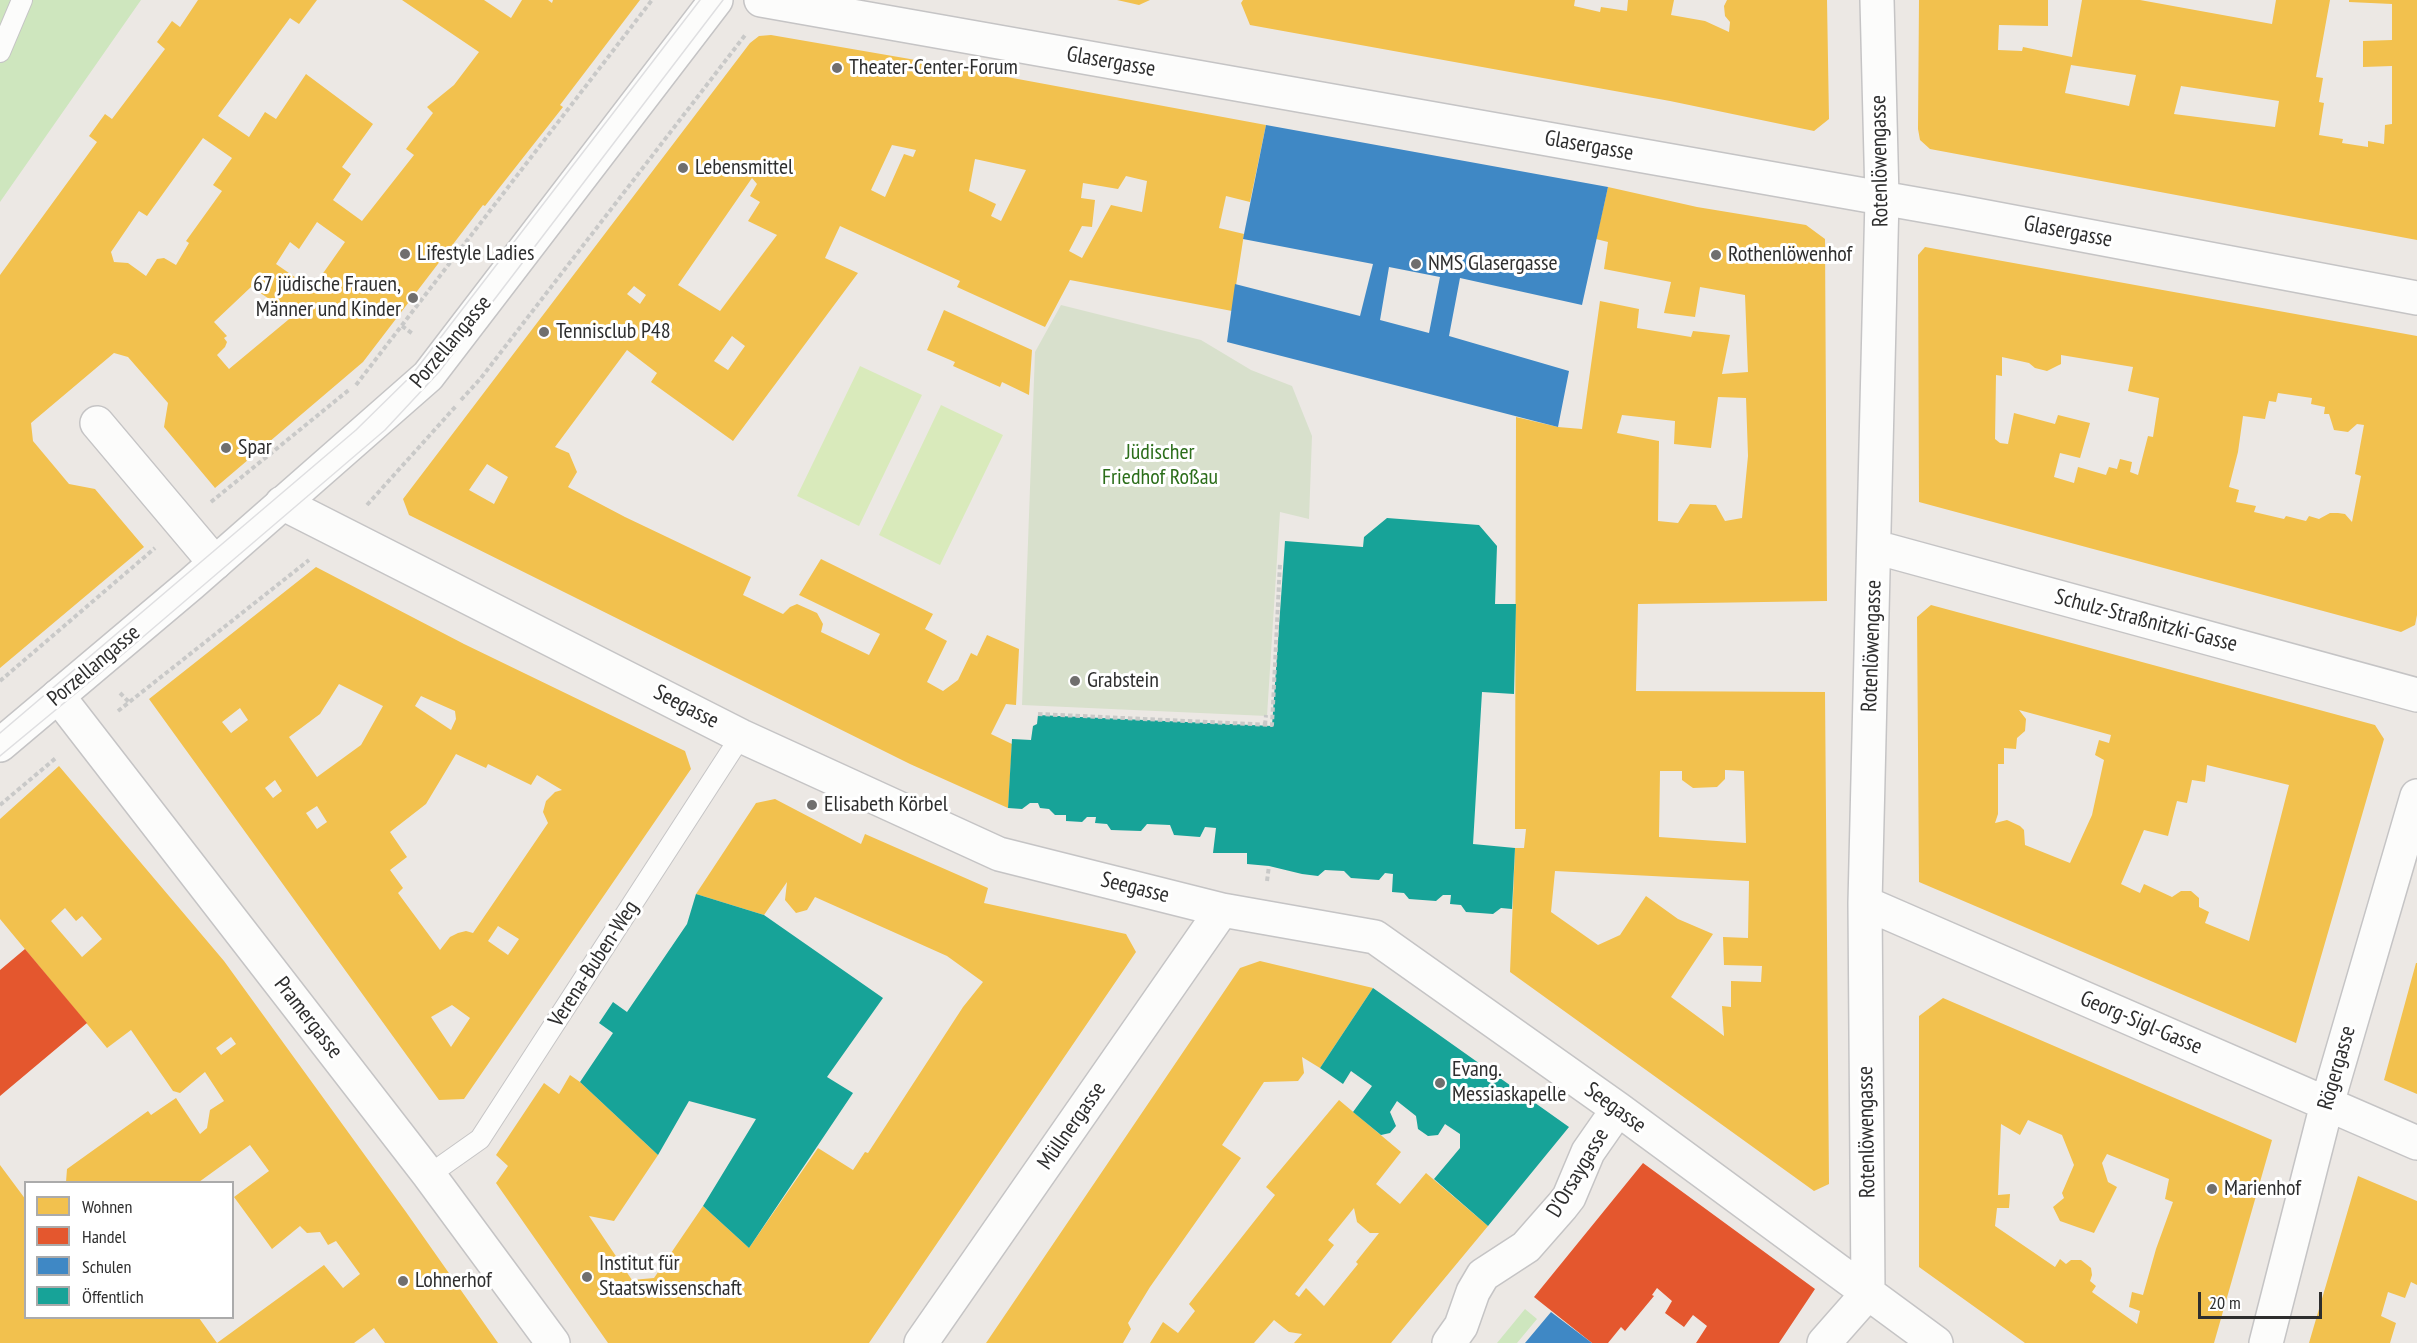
<!DOCTYPE html>
<meta charset="utf-8">
<style>
body{margin:0}
#map{position:relative;width:2417px;height:1343px;overflow:hidden;background:#ece8e4;font-family:"PT Sans Narrow",sans-serif}
canvas{display:block}
.legend{position:absolute;left:24px;top:1181px;width:210px;height:138px;box-sizing:border-box;background:#fff;border:2px solid #ababab;margin:0;padding:8px 10px;list-style:none;font-size:18px;color:#2e2e2e}
.legend li{display:flex;align-items:center;gap:12px;height:30px}
.legend b{width:30px;border:2px solid #ababab}
.scale{position:absolute;left:2198px;top:1292px;width:124px;height:27px;box-sizing:border-box;border:3px solid #2e2e2e;border-top:0;padding-left:8px;font-size:18px;line-height:21px;white-space:nowrap;color:#2e2e2e;-webkit-text-stroke:4px #fff;paint-order:stroke}
</style>
<div id="map">
<canvas width="2417" height="1343"></canvas>
<ul class="legend">
<li><b style="height:16px;background:#f2c14e"></b>Wohnen</li>
<li><b style="height:16px;background:#e4572e"></b>Handel</li>
<li><b style="height:16px;background:#3f88c5"></b>Schulen</li>
<li><b style="height:16px;background:#17a398"></b>Öffentlich</li>
</ul>
<div class="scale">20 m</div>
</div>
<script>
const ctx = document.querySelector('canvas').getContext('2d');
ctx.lineJoin = 'round';
function fillPath(path, color) { ctx.fillStyle = color; ctx.fill(path, 'evenodd'); }
function strokePath(path, color, width, dash) { ctx.strokeStyle = color; ctx.lineWidth = width; ctx.lineCap = dash ? 'butt' : 'round'; ctx.setLineDash(dash || []); ctx.stroke(path); }
function label(font, color, halo, rows, align = 'center') {
  ctx.font = font + ' "PT Sans Narrow",sans-serif'; ctx.lineWidth = 6; ctx.setLineDash([]); ctx.textBaseline = 'middle'; ctx.strokeStyle = halo; ctx.fillStyle = color; for (const [text, x, y, turn = 0] of rows) {
    ctx.save(); ctx.translate(x, y); ctx.rotate((+turn || 0) * Math.PI / 180); ctx.textAlign = isNaN(turn) ? turn : align; if (halo) ctx.strokeText(text, 0, 0); ctx.fillText(text, 0, 0); ctx.restore();
  }
}
fillPath(new Path2D(`
 M0,0H141L0,202Z
 M1525,1309L1537,1319L1517,1343H1497Z`), '#cee6be');
fillPath(new Path2D(`
 M1061,305L1201,340L1251,370L1292,386L1312,436L1309,519L1280,512L1267,716L1022,705L1035,352Z`), '#d8e0cc');
fillPath(new Path2D(`
 M860,366L922,395L859,526L797,496Z
 M941,405L1003,435L940,565L879,535Z`), '#d9eabb');
fillPath(new Path2D(`
 M198,0H317L299,24L290,18L218,116L249,137L265,112L276,119L306,74L373,124L342,167L351,174L333,200L362,221L414,155L406,149L433,113L427,107L454,85L479,52L402,0H484L511,18L522,0H548L552,3L553,0H640L560,105L563,107L485,206L483,205L363,362L215,488L164,427L168,403L128,357L114,353L31,423L33,441L69,484L95,489L144,547L0,668V275L97,142L89,136L105,114L112,119L165,49L157,42L172,21L180,27ZM203,138L232,158L213,185L222,191L186,241L189,243L176,265L164,258L157,259L146,276L128,263L114,262L111,252L139,211L147,216ZM317,222L345,242L312,289L276,264L290,242L299,249ZM251,287L294,315L229,369L217,355L225,347L227,342L224,338L227,336L214,322Z
 M1117,0H1150L1139,5Z
 M1243,0H1575L1574,6L1600,12L1601,7L1627,11L1628,0H1674L1671,15L1705,21L1729,32L1730,22L1725,16L1724,6L1727,0H1827L1829,119L1814,131L1670,101L1250,25L1241,3Z
 M1919,0H2048V26L1999,25L1998,50L2022,51L2023,47L2072,57L2082,0H2140L2272,24L2276,0H2330L2316,77L2323,78L2319,102L2324,103L2319,135L2343,139L2342,143L2368,147V141L2384,144L2385,125L2392,124V66L2363,67V41L2392,40V4L2349,2V0H2417V240L1930,149L1920,140L1918,129ZM2071,65L2136,75L2129,106L2065,93ZM2181,86L2279,101L2275,127L2174,114Z
 M771,35L910,59L1266,125L1250,202L1226,196L1219,228L1244,234L1232,311L1070,280L1045,327L957,287L960,281L840,226L825,258L858,273L733,441L651,382L657,373L627,350L555,447L569,453L577,472L568,487L625,517L751,577L743,595L783,614L790,607L797,604L817,613L823,624L821,632L869,655L880,634L799,595L821,559L933,614L925,629L947,641L927,682L943,691L958,680L971,653L977,656L987,635L1019,649L1016,705L1006,704L991,734L1012,744L1008,808L910,764L409,515L403,499L750,43L759,36ZM892,145L916,150L913,157L904,154L885,197L871,190ZM975,159L1026,170L1001,221L991,216L996,204L969,191ZM1126,176L1147,181L1142,212L1111,205L1082,258L1069,251L1082,226L1092,227L1095,200L1081,198L1083,183L1118,189ZM752,178L757,184L750,196L760,202L748,221L777,235L720,311L678,285ZM634,286L646,295L640,304L627,294ZM732,336L745,346L728,370L714,361ZM487,464L508,477L494,504L469,490Z
 M1608,187L1697,207L1806,225L1825,239L1827,601L1638,604L1636,691L1825,692L1829,1184L1814,1191L1510,972L1515,848H1524L1526,829H1515L1516,417L1558,427L1582,429L1600,301L1639,309L1637,328L1691,337L1693,331L1730,335L1722,374L1748,372L1745,295L1700,287L1695,317L1664,313L1671,282L1604,269L1608,242L1596,239ZM1718,397L1746,398L1748,456L1742,518L1725,521L1716,505L1690,504L1678,523L1658,521L1659,441L1617,433L1622,415L1675,421L1674,444L1711,448ZM1725,770L1744,771L1746,843L1659,837L1660,771H1682V780L1693,788L1717,787L1725,779ZM1555,871L1749,881L1748,938L1723,937L1724,965L1762,966L1761,982L1731,981V1007L1722,1006L1724,1036L1671,997L1713,934L1678,919L1646,896L1620,935L1598,945L1551,912Z
 M1925,247L2417,336V615L2415,625L2401,632L1919,502L1918,255ZM2061,355L2133,367L2128,391L2159,398L2153,437L2148,436L2138,475L2130,472L2132,462L2120,459L2117,469L2109,467L2106,475L2078,467L2074,483L2054,477L2060,453L2080,458L2090,423L2058,415L2055,424L2014,413L2008,444L2000,443L1995,439L1996,375L2002,376V357L2029,363L2035,368L2047,371L2061,364ZM2278,393L2312,398L2311,404L2325,407L2324,414H2329L2334,430L2348,432L2357,424L2364,425L2355,474L2361,476L2352,522L2345,514L2338,513H2330L2319,519L2309,516L2306,521L2286,516L2284,519L2254,512L2256,506L2236,502L2239,490L2229,487L2238,452L2243,416L2265,419L2269,401L2276,402Z
 M944,310L1032,350L1029,395L1002,382L1000,387L953,366L955,362L927,350Z
 M316,567L464,644L685,751L691,769L464,1099L439,1100L149,699ZM339,684L383,706L361,745L317,777L289,737L320,714ZM421,696L455,711L456,719L451,730L415,706ZM240,708L248,720L231,733L222,722ZM456,754L486,768L488,764L531,785L537,775L562,790L555,792L546,801L543,812L548,823L473,933L466,931L458,933L450,937L440,950L398,893L403,888L390,870L407,857L390,832L426,804ZM275,780L282,791L273,798L265,788ZM317,806L327,822L317,829L306,813ZM498,926L519,939L508,955L488,941ZM452,1005L470,1018L451,1047L431,1017Z
 M1931,605L2375,725L2384,739L2296,1043L1919,882L1917,617ZM2019,710L2111,735L2109,743L2099,740L2095,755L2104,760L2092,815L2070,863L2025,845L2024,830L2020,826L2007,820L1995,823L1998,814V764H2004V748L2016,749L2017,738L2025,731L2026,719ZM2207,765L2289,785L2249,941L2205,923L2209,912L2199,907V898L2191,891H2181L2172,897L2144,884L2140,893L2121,884L2144,830L2168,836L2177,801L2187,803L2192,780L2205,782Z
 M59,766L224,961L406,1212L498,1343H385L374,1328L354,1343H217L324,1265L343,1288L360,1274L336,1241L328,1245L320,1232L307,1233L300,1226L272,1249L234,1197L269,1171L250,1145L199,1182H66L67,1169L148,1111L151,1115L176,1098L200,1134L207,1128L210,1110L224,1101L205,1072L180,1093L173,1091L131,1030L107,1048L0,919V819ZM65,908L76,921L82,916L102,939L82,957L51,921ZM231,1037L236,1044L221,1055L216,1048Z
 M775,799L861,844L865,834L988,888L984,903L1126,934L1136,952L869,1343H608L496,1183L508,1166L496,1155L544,1083L559,1094L570,1075L580,1082L658,1155L614,1221L589,1216L632,1280L654,1278L703,1206L749,1248L818,1148L853,1170L865,1152L868,1153L963,1007L983,982L947,956L815,897L807,910L796,913L785,900L787,882L764,915L696,894L756,803Z
 M1260,961L1373,988L1320,1068L1302,1057L1304,1073L1298,1081L1264,1082L1222,1145L1241,1158L1150,1287L1128,1323L1131,1329L1123,1343H986L1240,968Z
 M2416,963H2417V1094L2384,1080Z
 M1943,998L2272,1140L2214,1343H2025L1919,1267V1016ZM2028,1120L2062,1135L2074,1165L2062,1193L2064,1198L2053,1207L2060,1221L2094,1233L2117,1187L2108,1182L2102,1163L2107,1154L2169,1179L2165,1199L2173,1202L2156,1249L2143,1295L2132,1292L2129,1307L2140,1311L2137,1324L2092,1292L2096,1286L2090,1281L2092,1275L2091,1268L2081,1260H2071L2066,1264L2060,1259L2055,1267L1995,1226L1997,1208H2009L2010,1194L1998,1195L2001,1124L2020,1135Z
 M1339,1100L1401,1152L1376,1184L1400,1204L1426,1173L1488,1226L1391,1343H1294L1302,1334L1289,1332L1274,1320L1254,1343H1150L1163,1322L1178,1333L1195,1311L1189,1304L1275,1195L1266,1187ZM1354,1208L1357,1222L1370,1233H1379L1356,1262L1358,1264L1324,1306L1306,1288L1299,1297L1295,1294L1334,1245L1328,1240Z
 M0,1165L26,1200V1318H199L217,1343H0Z
 M2358,1176L2417,1201V1285L2411,1282L2405,1298L2388,1292L2381,1316L2396,1323L2390,1343H2309Z`), '#f2c14e');
fillPath(new Path2D(`
 M25,949L87,1023L0,1096V970Z
 M1643,1163L1815,1289L1779,1343H1696L1707,1326L1693,1315L1684,1327L1665,1313L1672,1301L1657,1288L1652,1295L1654,1296L1625,1331L1621,1327L1608,1343H1592L1534,1297Z`), '#e4572e');
fillPath(new Path2D(`
 M1266,125L1608,187L1582,305L1460,278L1449,336L1569,371L1558,427L1227,342L1235,284L1360,316L1373,264L1243,239ZM1389,267L1440,277L1429,333L1380,320Z
 M1551,1312L1592,1343H1525Z`), '#3f88c5');
fillPath(new Path2D(`
 M1387,518L1479,525L1497,546L1495,604H1516L1514,694L1482,692L1473,844L1515,848L1512,909L1501,908L1493,914L1466,912L1461,905L1450,904L1451,895H1443L1436,901L1409,899L1404,893L1392,892L1393,874L1385,873L1379,880L1351,878L1344,871L1325,870L1318,876L1302,874L1269,866L1247,864V853H1213L1216,828L1205,827L1200,837L1174,835L1170,825L1147,824L1141,831L1111,830L1107,824L1095,823L1096,817H1087L1082,822L1066,821V815H1055L1049,809L1040,808L1038,803H1030L1022,809L1008,808L1012,739L1031,740L1033,726L1037,724L1038,715L1272,726L1285,541L1363,547L1364,537Z
 M696,894L764,915L883,998L827,1077L853,1093L749,1248L703,1206L756,1119L689,1101L658,1155L580,1082L613,1033L599,1023L613,1002L627,1012L687,924Z
 M1373,988L1569,1127L1488,1226L1434,1179L1460,1148V1134L1445,1124L1438,1135L1428,1136L1418,1129L1416,1116L1397,1101L1390,1112L1396,1126L1390,1133L1381,1135L1353,1112L1372,1086L1351,1071L1343,1084L1320,1068Z`), '#17a398');
const lane = new Path2D(`
 M0,52L22,0
 M429,1175L480,1139L741,736`);
const street = new Path2D(`
 M761,0L1955,211L2417,298
 M97,423L215,563
 M282,503L741,736L999,854L1222,910L1375,937L1618,1109L1936,1343
 M1875,547L2417,695
 M58,696L429,1175L553,1343
 M1865,903L2417,1143
 M1868,1293L1865,903L1882,198L1877,0
 M921,1343L1222,910
 M1449,1343L1461,1326L1473,1292L1483,1275L1526,1247L1562,1206L1569,1197L1588,1152L1618,1109
 M1824,1343L1868,1293
 M2266,1343L2327,1104L2417,796`);
const secondary = new Path2D(`
 M0,745L191,584L428,376L716,0`);
strokePath(lane, '#c5c4c5', 22);
strokePath(street, '#c5c4c5', 36);
strokePath(secondary, '#c5c4c5', 36);
strokePath(new Path2D(`
 M402,326L413,334
 M356,385L652,0
 M461,400L481,378L746,34
 M211,502L350,389
 M367,505L456,406
 M0,681L155,548
 M120,693L130,703
 M118,711L309,560
 M1038,714L1272,725L1280,563
 M1265,725L1266,715
 M0,805L57,757
 M1267,881L1269,866`), '#c9c9c8', 4, [4.5, 3]);
strokePath(lane, '#fcfcfb', 20);
strokePath(street, '#fcfcfb', 33);
strokePath(secondary, '#fcfcfb', 33);
strokePath(new Path2D(`
 M0,733L356,430L411,376L700,0
 M0,756L116,660L385,430L439,372L723,0`), '#dfdfe1', 1.5);
for (const [x, y, r, color] of [
 [837,68,6,"#706f6e"],
 [683,168,6,"#706f6e"],
 [405,254,6,"#706f6e"],
 [1716,255,6,"#706f6e"],
 [1416,264,6,"#706f6e"],
 [413,298,6,"#706f6e"],
 [544,332,6,"#706f6e"],
 [226,448,6,"#706f6e"],
 [1075,681,6,"#706f6e"],
 [812,805,6,"#706f6e"],
 [1440,1083,6,"#706f6e"],
 [2212,1189,6,"#706f6e"],
 [587,1277,6,"#706f6e"],
 [403,1281,6,"#706f6e"]
]) { const dot = new Path2D(); dot.arc(x, y, r, 0, 2 * Math.PI); ctx.fillStyle = color; ctx.fill(dot); strokePath(dot, '#fff', 2); }
label('22px', '#2e2e2e', '#fff', [
 ["Glasergasse",1111,62,10],
 ["Glasergasse",1589,146,10],
 ["Rotenlöwengasse",1880,161,-91],
 ["Glasergasse",2068,232,11],
 ["Porzellangasse",451,342,-50],
 ["Schulz-Straßnitzki-Gasse",2146,621,15],
 ["Rotenlöwengasse",1872,646,-88],
 ["Porzellangasse",94,666,-40],
 ["Seegasse",686,707,27],
 ["Seegasse",1135,888,14],
 ["Verena-Buben-Weg",594,964,-57],
 ["Pramergasse",308,1018,52],
 ["Georg-Sigl-Gasse",2141,1023,23],
 ["Rögergasse",2337,1068,-74],
 ["Seegasse",1615,1108,36],
 ["Müllnergasse",1072,1126,-55],
 ["Rotenlöwengasse",1867,1132,-91],
 ["D'Orsaygasse",1578,1173,-59]
]);
label('22px', '#2e2e2e', '#fff', [
 ["Theater-Center-Forum",849,68],
 ["Lebensmittel",695,168],
 ["Lifestyle Ladies",417,254],
 ["Rothenlöwenhof",1728,255],
 ["NMS Glasergasse",1428,264],
 ["67 jüdische Frauen,",401,285,"right"],
 ["Männer und Kinder",401,310,"right"],
 ["Tennisclub P48",556,332],
 ["Spar",238,448],
 ["Grabstein",1087,681],
 ["Elisabeth Körbel",824,805],
 ["Evang.",1452,1070],
 ["Messiaskapelle",1452,1095],
 ["Marienhof",2224,1189],
 ["Institut für",599,1264],
 ["Staatswissenschaft",599,1289],
 ["Lohnerhof",415,1281]
], 'left');
label('22px', '#2c6e1b', '#fff', [
 ["Jüdischer",1160,453],
 ["Friedhof Roßau",1160,478]
]);
</script>
